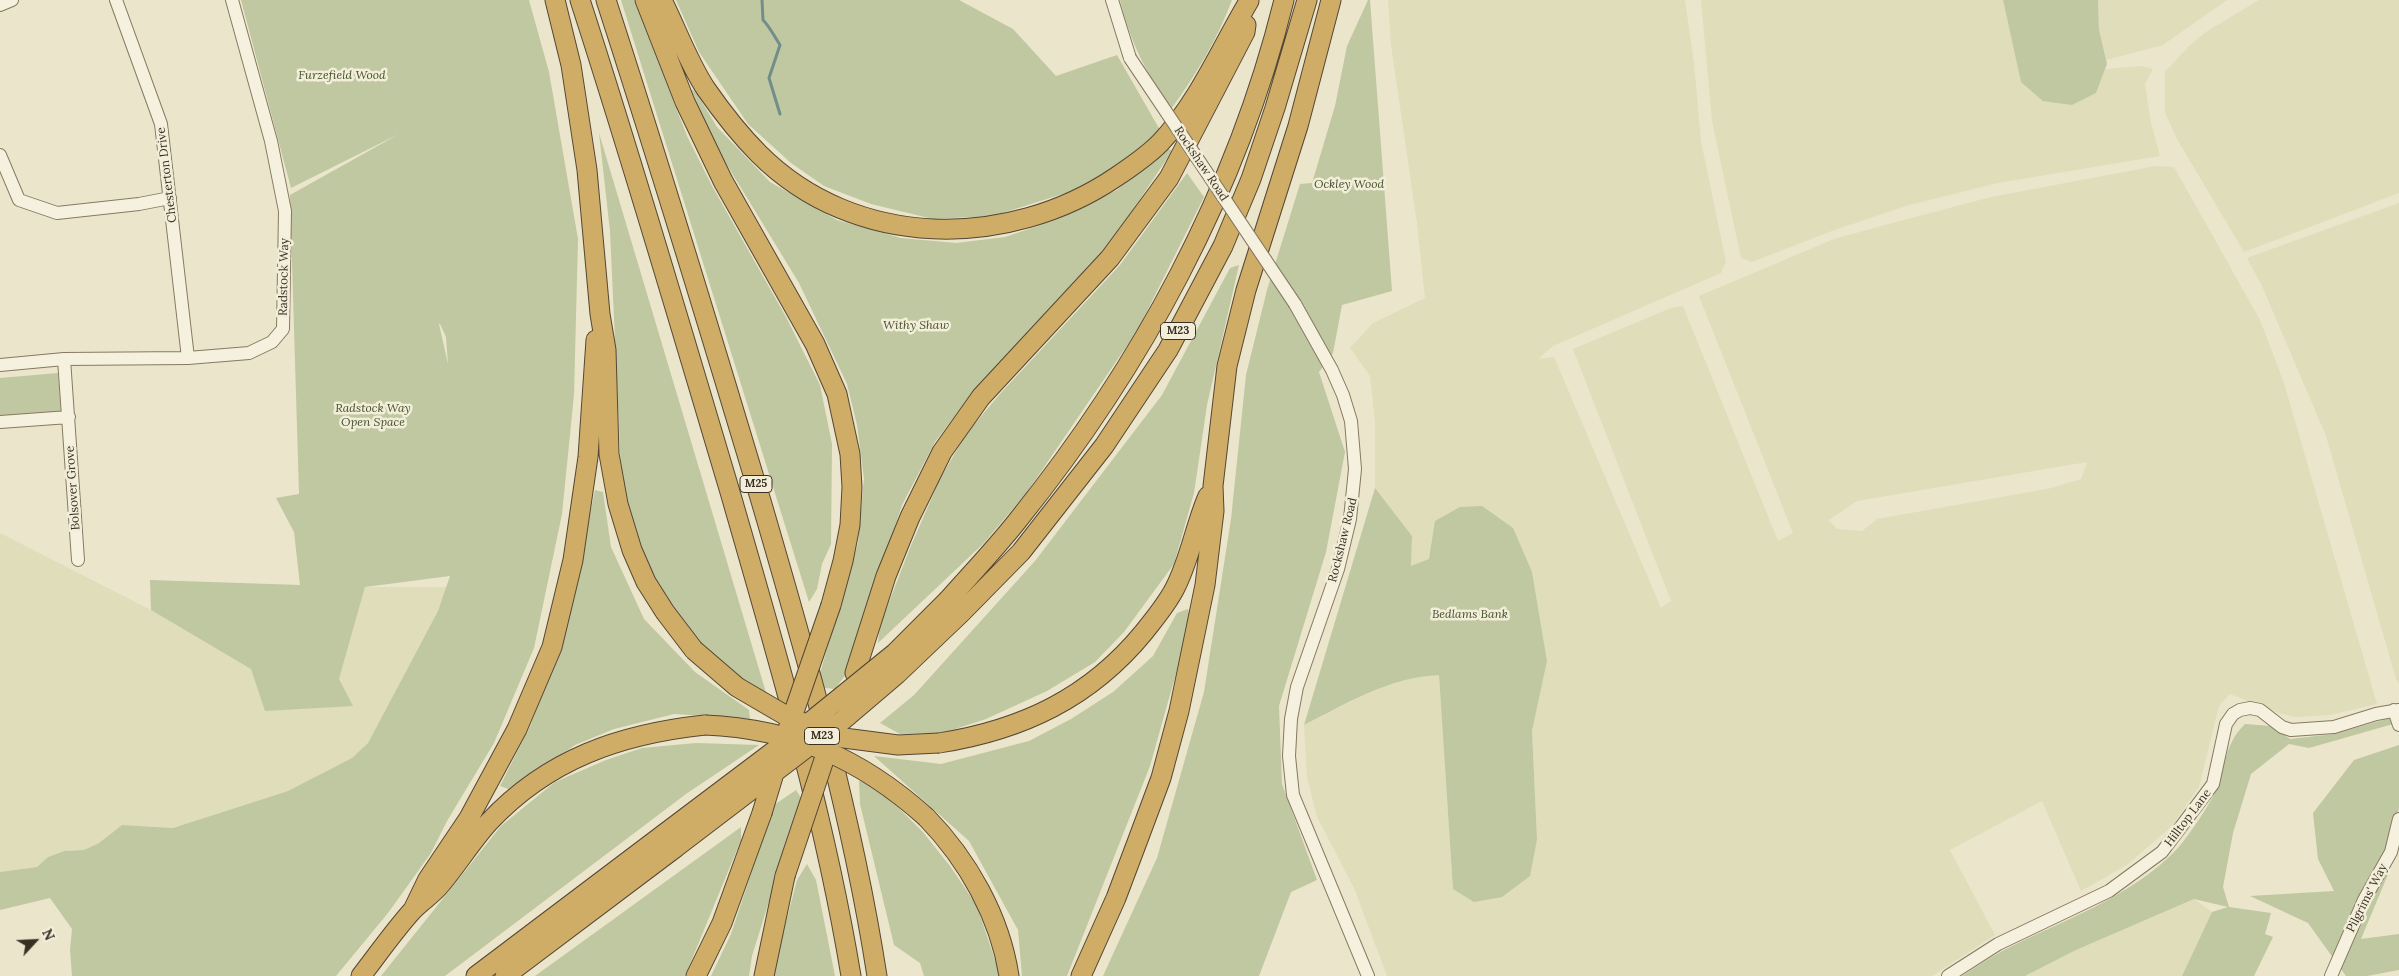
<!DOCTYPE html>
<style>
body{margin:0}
#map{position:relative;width:2399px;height:976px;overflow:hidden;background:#ebe5cc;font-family:Lora,serif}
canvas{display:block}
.north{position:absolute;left:10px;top:916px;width:50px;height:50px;-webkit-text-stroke:4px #f3eeda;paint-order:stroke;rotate:65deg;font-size:14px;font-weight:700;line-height:20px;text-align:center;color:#383023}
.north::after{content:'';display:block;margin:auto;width:18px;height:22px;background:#383023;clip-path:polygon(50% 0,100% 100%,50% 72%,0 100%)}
</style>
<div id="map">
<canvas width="2399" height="976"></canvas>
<div class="north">N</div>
</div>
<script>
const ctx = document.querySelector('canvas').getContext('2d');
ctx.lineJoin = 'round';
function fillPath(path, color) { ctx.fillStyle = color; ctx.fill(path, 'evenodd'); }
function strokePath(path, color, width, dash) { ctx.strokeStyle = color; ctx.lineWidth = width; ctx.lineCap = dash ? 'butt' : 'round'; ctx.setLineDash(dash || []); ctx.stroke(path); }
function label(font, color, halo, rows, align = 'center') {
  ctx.font = font + ' Lora,serif'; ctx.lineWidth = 5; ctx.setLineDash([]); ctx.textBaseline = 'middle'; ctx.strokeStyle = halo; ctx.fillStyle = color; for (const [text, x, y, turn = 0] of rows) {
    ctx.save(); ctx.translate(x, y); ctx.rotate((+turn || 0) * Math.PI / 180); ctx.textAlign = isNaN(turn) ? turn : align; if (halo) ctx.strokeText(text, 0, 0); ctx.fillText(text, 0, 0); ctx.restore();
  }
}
fillPath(new Path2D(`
 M1388,0H1685L1694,63L1701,141L1726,262L1721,273L1553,346L1538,359L1554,357L1661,608L1671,601L1573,349L1671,308L1683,306L1778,541L1793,533L1699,296L1834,239L1885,225L1991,197L2156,166L2174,167L2260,320L2284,383L2377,704L2330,715L2295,717L2278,713L2230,694L2219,706L2199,787L2171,827L2127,865L2081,891L2042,801L1950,850L1995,935L1932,976H1387L1354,888L1317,817L1307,777L1304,725L1384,685L1414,676L1439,675L1453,889L1537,839L1532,731L1547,661L1532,572L1429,559L1411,567L1412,536L1375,488V422L1370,376L1350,348L1373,323L1425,298L1417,223L1391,45ZM2087,462L2081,479L2052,488L1877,519L1862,531L1837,529L1829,520L1857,501Z
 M1701,0H2003L2021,82L2072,105L2096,93L2105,69L2141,66L2153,69L2145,84L2151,123L2160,156L1998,183L1906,206L1829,232L1752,262L1741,258L1712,121Z
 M2098,0H2227L2163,45L2106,60L2099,30Z
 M2259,0H2399V193L2244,252L2177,139L2165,113V72L2189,46L2206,32Z
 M2399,203V684L2396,679L2326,436L2262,286L2247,258Z
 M0,533L151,610L252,669L339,679L365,587H447L438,611L368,743L352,758L288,791L173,828L122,825L99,843L84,850L64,851L48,857L37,867L0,872Z
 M2194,899L2212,912L2182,976H2025L2076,950Z`), '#dfddba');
fillPath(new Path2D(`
 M241,0H529L549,72L578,239L574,395L562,514L534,648L494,743L447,821L431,853L388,913L336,976H72L70,950L72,929L50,898L0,910V872L37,867L48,857L64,851L84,850L99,843L122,825L173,828L288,791L352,758L368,743L438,611L450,576L365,587L339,679L353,706L265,711L251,669L151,610L150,580L300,585L294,532L276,498L299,494L290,195L399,134L291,188ZM440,324L446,337L448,364L439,324Z
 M621,0H634L687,136L712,186L786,317L820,385L832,444L831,544L822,564L817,589L809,602Z
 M676,0H959L1013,29L1056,76L1117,55L1160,130L1125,159L1085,187L993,216L933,219L871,204L824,186L791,163L748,124L699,52Z
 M1120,0H1232C1217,40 1196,75 1171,109C1147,74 1130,42 1120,0Z
 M1368,0H1370L1392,291L1342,305L1333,353L1319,372L1345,452L1326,552L1279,706L1282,784L1317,880L1291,892L1259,976H1103L1157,858L1204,692L1231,519L1246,375L1267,290L1300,184L1312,183L1335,106L1347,46Z
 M2003,0H2098L2099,30L2107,64L2096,93L2072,105L2043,101L2021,82Z
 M691,89L696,92L717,127L770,182L837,220L901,238L956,243L1005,237L1056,220L1117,190L1168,148L1172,151L1112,241L1072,288L974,390L935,442L902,505L847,673L835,689L816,687L858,543L864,479L857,425L847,384L799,283L716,147Z
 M599,133L767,696L735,678L684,624L653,577L631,523L621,472L610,231Z
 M1187,173L1204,197L1137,331L1027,492L984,543L878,643L880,625L910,548L940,479L966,434L999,395L1120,265Z
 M1239,265L1207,405L1194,493L1174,564L1124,632L1095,662L1047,691L986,719L943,733L900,734L880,723L914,695L1035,561L1162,395L1230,268Z
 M58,373L61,412L0,417V378Z
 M1375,488L1412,536L1411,566L1429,559L1435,521L1460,507L1482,506L1513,528L1532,572L1547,661L1532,731L1537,839L1530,876L1502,897L1474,902L1453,889L1439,675C1389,677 1348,703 1304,725Z
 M595,490L603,492L611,547L644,619L695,672L749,710L750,719L674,714L614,729L575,745L511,790L500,786L531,724L571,605Z
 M1188,609L1191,620L1150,766L1067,976H1022L1018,930L969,841L874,756L941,764L1029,741L1071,719L1113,692L1153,656L1177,613Z
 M2390,718L2393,724L2309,748L2289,744L2251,774L2233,833L2223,887L2229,907L2271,913L2265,934L2273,937L2254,976H2182L2212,912L2228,907L2194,899L2076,950L2025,976H1962C1976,967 1989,958 2004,950C2063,920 2130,898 2177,849C2186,840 2213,800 2217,788C2225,765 2226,742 2245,724L2271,726L2290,739L2334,734Z
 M696,743L759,745L686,794L445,976H381L501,826L555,782L606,760L642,748Z
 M2399,745V807L2389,872L2361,939L2399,934V970L2367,976H2346L2308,923L2250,896L2334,891L2318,859L2313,813L2354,760Z
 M859,781L875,785L922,831L950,866L977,906L998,969L999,976H924L920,963L894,945L860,804Z
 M796,790L801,798L752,956L749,976H711L731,934L774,805Z
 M741,827V840L685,976H535Z
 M807,864L816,880L835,976H772L797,880Z`), '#bfc8a0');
strokePath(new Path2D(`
 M762,0L763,20C770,27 774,36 780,45L769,78L780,114`), '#728e8a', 3);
const minor = new Path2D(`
 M116,0L161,124L188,358
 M1112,0L1130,58
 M0,5L12,0
 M0,155L19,200L57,213L139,204L170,198
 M1295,304L1332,370L1343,395L1351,421L1355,469L1350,519L1338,569L1297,687L1291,719L1289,756L1293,795L1368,976
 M64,359L78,560
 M0,365L64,359L188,358L249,353L272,342L283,329L285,211L271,141L232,0
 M0,422L69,417
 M2394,710L2399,725
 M1948,976L1998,944L2109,891L2162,852L2213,784L2226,724L2233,714L2240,710L2250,708L2260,710L2282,727L2291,730L2334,727L2376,714L2399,710
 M2331,976L2364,900L2391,852L2399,819`);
const highway = new Path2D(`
 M555,0L571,65L587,170L600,314L606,350L609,454L618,504L632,550L646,582L665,612L694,650
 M580,0C633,163 681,328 730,492C776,652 824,812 851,976
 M606,0C660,166 711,334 761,501C807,658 852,815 877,976
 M645,0L685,102L723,181L815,344L837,394L850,454L852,487L850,525L843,561L831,605
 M662,0C676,28 689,64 706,89C722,112 740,135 759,154C855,250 1008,250 1116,177C1131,167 1147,156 1160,143C1198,103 1221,48 1249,1
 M948,600C971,574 996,548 1018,520C1141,367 1237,191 1284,0
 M961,613L1021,552L1104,446L1168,350L1223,246L1251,179L1275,108L1307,0
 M855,673L886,576L910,517L942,452L981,397L1110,258L1169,178L1245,32L1246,25
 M939,743C1022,730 1090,698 1144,632C1155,618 1167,604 1175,588C1190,559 1195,526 1208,496
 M926,817C968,860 1000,917 1009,976
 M413,910L428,879L469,818L517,729L552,647L573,560L588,457L596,340
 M361,976C378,954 394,931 412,911C421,901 432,895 440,885C457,865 471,842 489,822C548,759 620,734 705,725
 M476,976L664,834
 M505,976L675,848
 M696,976L722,923L762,813
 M764,976L785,876
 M1081,976L1116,898L1139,837L1161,778L1179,711L1205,585L1214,511L1213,486L1227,366L1246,290L1298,126L1331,0`);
strokePath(minor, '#867961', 14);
strokePath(highway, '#554735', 21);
strokePath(minor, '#f6f1de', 12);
strokePath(highway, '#cfad67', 19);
const minorBridge = new Path2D(`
 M1130,58L1295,304`);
const highwayBridge = new Path2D(`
 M694,650L737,687L790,718L844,738L898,745L939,743
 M705,725C794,729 860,758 926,817
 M788,729L831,605
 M762,813L775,770
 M664,834L778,748L895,653L948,600
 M675,848L843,720L897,674L961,613
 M785,876L831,739`);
strokePath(minorBridge, '#867961', 14, []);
strokePath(highwayBridge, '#554735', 21, []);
strokePath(minorBridge, '#f6f1de', 12);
strokePath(highwayBridge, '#cfad67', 19);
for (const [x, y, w] of [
 [1178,331,35],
 [756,484,32],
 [822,736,35]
]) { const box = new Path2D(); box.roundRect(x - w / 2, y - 8.5, w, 17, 4); ctx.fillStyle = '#f3eeda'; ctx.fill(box); strokePath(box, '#383023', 1); }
label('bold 11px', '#383023', null, [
 ["M23",1178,331],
 ["M25",756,484],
 ["M23",822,736]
]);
label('italic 12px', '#44522c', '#f3eeda', [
 ["Furzefield Wood",342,76],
 ["Ockley Wood",1349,185],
 ["Withy Shaw",916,326],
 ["Radstock Way",373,409],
 ["Open Space",373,423],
 ["Bedlams Bank",1470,615]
]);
label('12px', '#383023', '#f3eeda', [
 ["Rockshaw Road",1201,164,56],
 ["Chesterton Drive",167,175,-97],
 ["Radstock Way",284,277,-89],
 ["Bolsover Grove",73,488,-94],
 ["Rockshaw Road",1343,540,-76],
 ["Hilltop Lane",2188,818,-53],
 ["Pilgrims' Way",2367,898,-63]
]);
</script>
